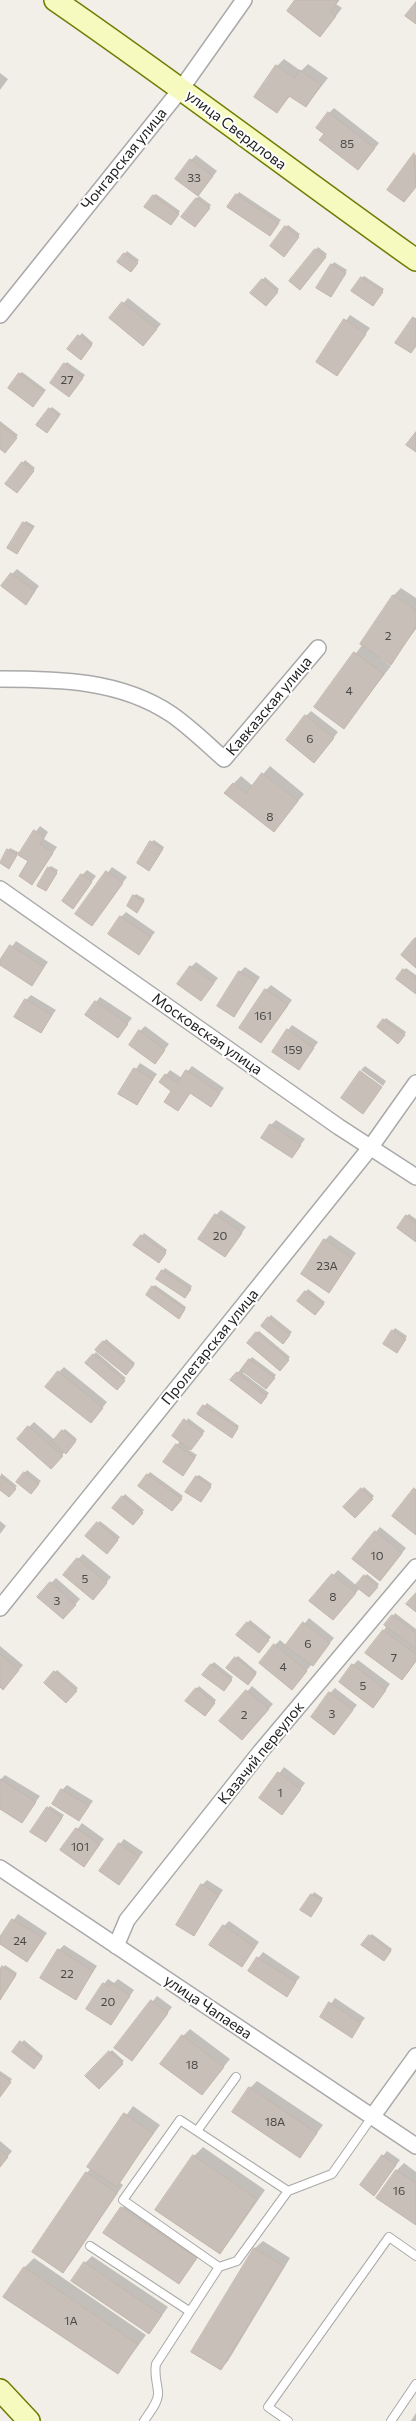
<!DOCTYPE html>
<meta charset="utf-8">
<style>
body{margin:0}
canvas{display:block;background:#f2efe9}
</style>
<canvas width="416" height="2421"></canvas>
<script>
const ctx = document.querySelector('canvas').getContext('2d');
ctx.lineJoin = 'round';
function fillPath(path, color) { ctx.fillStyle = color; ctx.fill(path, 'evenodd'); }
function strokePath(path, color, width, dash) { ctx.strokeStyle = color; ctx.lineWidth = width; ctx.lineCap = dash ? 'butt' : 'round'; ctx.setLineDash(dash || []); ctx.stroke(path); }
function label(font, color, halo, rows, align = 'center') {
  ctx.font = font + ' Commissioner,sans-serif'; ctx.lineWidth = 4; ctx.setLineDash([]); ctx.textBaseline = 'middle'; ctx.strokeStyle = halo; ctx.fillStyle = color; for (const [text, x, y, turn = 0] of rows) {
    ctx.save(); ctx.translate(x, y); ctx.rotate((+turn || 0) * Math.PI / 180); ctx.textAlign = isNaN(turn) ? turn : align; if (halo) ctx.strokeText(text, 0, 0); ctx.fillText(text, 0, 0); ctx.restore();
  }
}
fillPath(new Path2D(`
 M297,0H339L336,4L342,8L327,28Z
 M284,59L301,71L308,64L328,78L306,106L291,95L277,112V66Z
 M0,73L8,79L0,90Z
 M334,108L379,143L358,169L326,134L329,113Z
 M416,154V186L404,201L389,189Z
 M196,155L217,171L198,195L191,160Z
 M239,192L281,220L272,232L229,206Z
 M156,194L180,211L173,222L153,196Z
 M199,196L211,205L197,224V198Z
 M288,225L300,234L286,253V227Z
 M318,247L327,254L302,286L291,281Z
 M127,251L139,260L133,268L119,262Z
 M334,262L347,270L333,293L317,287Z
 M364,276L384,289L375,302L362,278Z
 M265,277L279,289L268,302L252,293Z
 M128,298L161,324L148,339L110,318Z
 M350,315L370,328L337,374L317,361Z
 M82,333L93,343L83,356L69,349Z
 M67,362L85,375L72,393L65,364Z
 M22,372L46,390L35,403L20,374Z
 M52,407L61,414L49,429L50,409Z
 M0,421L18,435L7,449L0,448Z
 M25,460L35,468L19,490L23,463Z
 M26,521L35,526L17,552L24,523Z
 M17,569L39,586L30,598L12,574Z
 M401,588L416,598V629L391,663L382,657L380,658L391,666L343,728L315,707L363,644L394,595Z
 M311,711L338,732L319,756L306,716Z
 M270,766L304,794L274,830L234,783L241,776L253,786Z
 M40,826L48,832L44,839L57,847L36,878L30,861L18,853L11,865L1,862L10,848L20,853Z
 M154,840L164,847L151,867V842Z
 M51,866L58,870L48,887L49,868Z
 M112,867L127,877L96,919L77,914Z
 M87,870L96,876L73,907L82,875Z
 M136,894L145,899L139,909L134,896Z
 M126,912L155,932L139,953L121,917Z
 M16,941L48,962L32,984L0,963Z
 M196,962L218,978L201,1000L191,967Z
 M245,967L260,977L234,1016L240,972Z
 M406,968L416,975V992L397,979Z
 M271,985L292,1000L261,1042L266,990Z
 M31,995L56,1010L40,1032L26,1000Z
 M100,997L132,1018L118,1036L96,1002Z
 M386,1018L406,1032L400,1040L384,1020Z
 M292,1025L318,1042L299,1068L288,1030Z
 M145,1026L169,1044L159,1057L140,1031Z
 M140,1063L157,1074L137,1103L120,1093Z
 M192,1066L224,1088L211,1105L191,1092L182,1105L173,1091L166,1075L170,1070L182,1078Z
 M365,1066L386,1081L383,1086L361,1070Z
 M276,1120L305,1139L292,1156L271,1125Z
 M221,1210L246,1227L225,1256L216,1215Z
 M409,1214L416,1219V1241L407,1216Z
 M144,1233L167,1250L161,1260L142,1236Z
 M330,1235L356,1253L329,1291L325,1240Z
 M165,1268L192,1286L187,1295L157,1279Z
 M155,1285L186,1307L181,1315L153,1287Z
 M308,1289L325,1302L317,1311L299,1301Z
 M271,1315L292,1332L283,1343L262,1325Z
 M395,1328L407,1336L399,1349L384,1343Z
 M259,1331L290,1357L282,1367L256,1333Z
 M106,1339L135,1363L128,1371L97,1350Z
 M96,1352L126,1378L117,1388L87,1363Z
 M252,1357L276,1375L268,1385L245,1371L243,1373L269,1393L261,1403L231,1380Z
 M64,1367L107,1402L95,1417L59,1372Z
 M207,1403L239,1426L234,1434L199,1413Z
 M188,1418L205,1431L189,1450L197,1455L185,1472L177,1445L180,1441Z
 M34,1422L55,1440L65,1429L77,1439L51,1467L29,1427Z
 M27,1470L41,1481L33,1490L18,1482Z
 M150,1472L183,1496L174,1508L140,1486Z
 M1,1473L17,1486L9,1495L0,1488Z
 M199,1475L212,1484L203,1498L196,1477Z
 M364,1487L374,1496L355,1516L345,1507Z
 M125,1494L144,1510L135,1521L114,1508Z
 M0,1521L6,1526L0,1534Z
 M100,1521L120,1537L109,1550L87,1536Z
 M380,1527L406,1548L385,1575L376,1532Z
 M83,1554L111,1577L98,1593L78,1559Z
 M338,1570L357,1586L367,1574L379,1584L372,1594L360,1588L338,1614L311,1600Z
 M56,1578L80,1599L68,1613L51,1583Z
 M395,1613L416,1629V1661L407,1674L384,1630Z
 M309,1618L334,1638L296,1683L275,1645L280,1640L287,1646Z
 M250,1620L271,1637L261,1649L238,1635Z
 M0,1646L23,1665L8,1683L0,1685Z
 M238,1656L257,1672L250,1681L236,1658Z
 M358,1660L390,1684L378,1701L353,1665Z
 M214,1662L233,1677L226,1687L211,1665Z
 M57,1670L78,1688L66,1701L45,1683Z
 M199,1686L216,1700L207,1712L187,1700Z
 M252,1686L273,1704L247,1734L221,1721Z
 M335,1688L357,1705L334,1733L330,1693Z
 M284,1767L305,1783L282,1814L261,1798Z
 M5,1775L40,1796L22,1821L0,1807V1780Z
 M67,1785L93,1801L79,1820L62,1790Z
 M50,1806L64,1815L48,1838V1808Z
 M82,1823L104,1839L84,1865L62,1850Z
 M124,1839L143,1852L119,1884L120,1844Z
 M207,1880L223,1890L193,1934L202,1885Z
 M314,1892L323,1898L313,1913L302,1910Z
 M18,1914L47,1933L27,1960L0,1943V1939Z
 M229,1921L259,1942L242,1966L224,1926Z
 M372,1934L392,1949L386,1957L370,1936Z
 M64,1945L97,1966L76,1998L59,1950Z
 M263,1952L300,1977L286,1995L249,1970Z
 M5,1965L17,1973L0,2000V1972Z
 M108,1979L114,1983L118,1979L134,1990L111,2023L104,1984Z
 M157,1996L172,2007L136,2055L116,2048Z
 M335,1998L365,2018L351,2036L322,2017Z
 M190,2029L230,2059L202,2094L183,2036Z
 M24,2040L43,2056L36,2065L14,2051Z
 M112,2050L124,2061L99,2087L87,2076Z
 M0,2071L12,2079L0,2095Z
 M257,2081L323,2125L300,2156L250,2088Z
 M133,2106L160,2125L119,2182L123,2185L70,2264L63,2271L87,2173L91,2168L89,2167Z
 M0,2141L12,2151L0,2166Z
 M203,2147L265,2190L228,2243L219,2252L194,2156Z
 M387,2151L400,2160L374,2194L383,2156Z
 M404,2163L416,2172V2223L396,2171Z
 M129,2201L203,2250L179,2282L122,2208Z
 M263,2241L290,2258L228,2361L221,2369L193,2352L255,2248Z
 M92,2256L168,2307L149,2333L85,2263Z
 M34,2258L146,2335L118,2373L5,2297L25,2267Z
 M416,2413V2421H411Z`), '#0003');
const building = new Path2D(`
 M295,0H339L330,12L336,16L320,37L287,11Z
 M416,2V24L405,16Z
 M276,65L294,78L300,70L321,85L306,107L289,96L277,113L254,97Z
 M328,112L375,148L358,170L319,140L324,134L316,128Z
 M414,153L416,187L404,202L387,190Z
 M190,159L213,176L198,196L175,179Z
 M236,194L279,223L270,236L227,207Z
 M153,195L179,214L171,225L144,207Z
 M196,198L210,208L195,227L181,217Z
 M285,226L299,237L284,257L270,246Z
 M315,249L326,257L300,290L289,281Z
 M124,253L138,263L131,272L117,262Z
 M331,264L346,273L331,297L316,288Z
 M361,277L383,292L373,306L351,291Z
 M262,279L278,292L266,306L250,293Z
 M122,302L157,329L143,346L109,318Z
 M413,317L416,319V346L411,353L395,343Z
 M344,319L366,334L337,376L316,362Z
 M78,335L92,345L81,360L67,349Z
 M64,363L83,378L69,397L50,383Z
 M19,373L44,392L33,407L8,388Z
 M49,408L59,416L47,433L36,425Z
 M0,425L17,438L5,453L0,449Z
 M416,432V452L406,445Z
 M22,462L34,471L17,493L5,484Z
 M23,522L33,528L17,554L7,548Z
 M11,573L35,591L26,605L1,586Z
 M393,595L416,610V627L391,665L360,644Z
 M354,652L384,674L344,729L314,707Z
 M305,715L334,738L314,763L286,740Z
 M262,773L298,801L274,832L224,793L233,783L246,793Z
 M34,830L44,837L40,844L53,853L32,885L19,876L28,861L18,855Z
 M150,841L163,849L149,871L137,863Z
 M7,849L17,855L9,869L0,863Z
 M48,867L57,873L46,891L37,886Z
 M106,871L123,883L92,926L75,914Z
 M81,874L92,882L73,909L62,901Z
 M133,895L144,901L137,913L127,906Z
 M120,916L151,937L139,955L108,934Z
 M415,938H416V968L401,955Z
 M10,945L44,967L32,986L0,965V960Z
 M190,966L214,983L201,1001L177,984Z
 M403,969L416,978V994L396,979Z
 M239,971L256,982L234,1017L217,1006Z
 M265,989L288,1005L261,1043L239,1028Z
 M25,999L52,1015L41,1033L14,1017Z
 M95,1001L128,1024L118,1038L85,1015Z
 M383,1019L405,1035L398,1044L377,1027Z
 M287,1029L314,1048L299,1070L272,1052Z
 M139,1030L165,1050L155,1064L129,1045Z
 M134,1068L153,1079L137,1105L118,1094Z
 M186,1070L220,1093L211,1107L190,1093L178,1111L164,1102L171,1091L159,1082L165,1074L177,1083Z
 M360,1071L382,1087L363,1114L341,1098Z
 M270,1124L301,1145L292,1158L261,1138Z
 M215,1214L242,1233L225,1257L198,1239Z
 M406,1215L416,1223V1242L397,1228Z
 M141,1235L166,1253L159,1263L133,1245Z
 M324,1239L352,1258L329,1293L301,1274Z
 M162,1270L191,1289L185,1298L156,1279Z
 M152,1286L185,1309L179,1319L146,1295Z
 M305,1291L324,1304L315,1315L297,1301Z
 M268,1317L290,1335L283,1344L261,1326Z
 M392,1330L406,1339L397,1353L383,1344Z
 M256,1332L289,1360L280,1371L247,1343Z
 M103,1341L134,1365L126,1375L95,1350Z
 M93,1354L125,1381L117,1390L85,1363Z
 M249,1359L275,1378L266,1389L241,1370Z
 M58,1371L103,1408L91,1423L45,1387Z
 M237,1372L267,1396L261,1404L230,1380Z
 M203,1405L238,1428L232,1438L197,1414Z
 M184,1419L203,1434L191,1450L172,1436Z
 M28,1426L63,1456L51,1469L17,1439Z
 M62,1430L76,1441L66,1454L52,1442Z
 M176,1444L195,1458L183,1476L163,1462Z
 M24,1472L39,1484L31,1494L16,1482Z
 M147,1474L182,1499L172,1511L138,1486Z
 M0,1476L16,1489L9,1497L0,1490Z
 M196,1476L211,1487L201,1502L185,1492Z
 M361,1488L373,1499L355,1518L343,1507Z
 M414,1488L416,1490V1535L392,1516Z
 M122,1496L143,1513L133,1525L112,1508Z
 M97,1522L118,1540L107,1554L85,1536Z
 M375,1531L402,1553L380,1581L352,1559Z
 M77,1558L107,1583L93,1600L63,1575Z
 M332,1574L356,1593L333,1620L309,1601Z
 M364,1575L378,1587L369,1597L355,1586Z
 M50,1582L76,1605L63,1619L37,1597Z
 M416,1593V1612L406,1604Z
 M392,1615L416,1633V1649L384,1625Z
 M247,1622L269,1640L259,1653L236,1635Z
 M303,1622L330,1643L313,1666L285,1646Z
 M383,1630L416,1654V1661L402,1680L365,1653Z
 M274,1644L307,1671L292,1690L259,1663Z
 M0,1654L19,1670L3,1690L0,1687Z
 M235,1657L256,1674L248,1685L226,1668Z
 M211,1664L232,1680L224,1691L202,1675Z
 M352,1664L386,1690L373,1708L339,1682Z
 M54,1671L77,1691L66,1703L44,1683Z
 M196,1688L215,1703L205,1716L185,1701Z
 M246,1690L269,1709L242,1740L219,1721Z
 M329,1692L353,1710L334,1735L311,1717Z
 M278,1772L301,1789L282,1815L259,1798Z
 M0,1779L36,1802L22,1823L0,1809Z
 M61,1789L89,1806L79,1821L52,1804Z
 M47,1807L62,1818L46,1842L30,1832Z
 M76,1828L100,1844L84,1867L60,1850Z
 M119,1843L139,1857L119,1885L99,1871Z
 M201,1884L219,1895L194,1936L176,1925Z
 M311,1894L322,1900L311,1917L300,1910Z
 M12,1919L43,1938L27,1962L0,1944V1937Z
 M223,1925L255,1947L242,1967L209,1945Z
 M369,1935L391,1951L384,1961L361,1945Z
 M58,1949L93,1971L76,2000L40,1978Z
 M257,1957L296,1982L287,1997L248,1971Z
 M2,1966L16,1975L0,2000V1970Z
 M103,1983L109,1987L112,1983L130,1996L111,2025L86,2009Z
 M151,2000L168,2013L132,2061L114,2048Z
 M329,2002L361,2023L352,2038L320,2017Z
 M182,2035L224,2067L202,2095L160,2064Z
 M20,2041L42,2058L34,2069L12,2052Z
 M109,2051L123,2064L99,2089L85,2076Z
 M0,2074L11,2082L0,2097Z
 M249,2087L317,2133L300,2158L232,2112Z
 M124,2113L153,2133L117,2187L87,2167Z
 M0,2150L8,2157L0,2167Z
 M193,2155L257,2199L220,2254L155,2210Z
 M382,2155L396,2165L374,2196L360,2185Z
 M396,2170L416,2183V2225L376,2198Z
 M86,2172L117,2193L63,2273L32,2252Z
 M121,2207L197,2258L179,2284L103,2233Z
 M254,2248L284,2266L221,2370L191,2352Z
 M84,2262L162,2315L149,2334L71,2281Z
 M24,2267L138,2344L118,2374L3,2297Z`);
fillPath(building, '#c7bfb8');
strokePath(building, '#c4b6ab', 1);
const lane = new Path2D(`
 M197,2131L236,2077
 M90,2246L189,2311
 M219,2267L123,2200L180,2120L288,2191L332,2174L372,2117
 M144,2421C149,2413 159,2402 158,2392C157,2381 154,2375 156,2364L219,2267L237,2261L288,2191
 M288,2421L268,2407L389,2237L416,2256
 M391,2421L416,2384`);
const street = new Path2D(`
 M0,315L181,89L244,0
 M0,679C59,679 120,680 171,714C190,727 207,744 224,759L318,648
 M0,889L339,1127L416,1177
 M0,1608L370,1148L416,1083
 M0,1868L416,2146
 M116,1946L127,1920L261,1751L416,1567
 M372,2117L416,2056`);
const secondary = new Path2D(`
 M55,0C177,84 295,174 416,260
 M0,2390L29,2421`);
strokePath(lane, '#a9a9a9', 10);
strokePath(street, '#a9a9a9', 18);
strokePath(secondary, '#707d05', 24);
strokePath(lane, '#fff', 8);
strokePath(street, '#fff', 15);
strokePath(secondary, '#f7fabf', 21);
label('12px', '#4b4948', null, [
 ["85",347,144],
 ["33",194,178],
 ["27",67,380],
 ["2",388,636],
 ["4",349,691],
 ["6",310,739],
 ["8",270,817],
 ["161",263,1016],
 ["159",293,1050],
 ["20",220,1236],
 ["23А",327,1266],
 ["10",377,1556],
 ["5",85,1579],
 ["8",333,1597],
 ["3",57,1601],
 ["6",308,1644],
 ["7",394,1658],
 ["4",283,1667],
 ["5",363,1686],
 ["3",332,1714],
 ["2",244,1715],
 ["1",280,1793],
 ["101",80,1847],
 ["24",20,1941],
 ["22",67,1974],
 ["20",108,2002],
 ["18",192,2065],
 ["18А",275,2122],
 ["16",399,2191],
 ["1А",71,2321]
]);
label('15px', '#222', '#fff', [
 ["улица Свердлова",236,130,37],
 ["Чонгарская улица",124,159,-51],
 ["Кавказская улица",269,706,-50],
 ["Московская улица",207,1034,35],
 ["Пролетарская улица",210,1347,-51],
 ["Казачий переулок",261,1753,-51],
 ["улица Чапаева",208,2007,34]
]);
</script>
